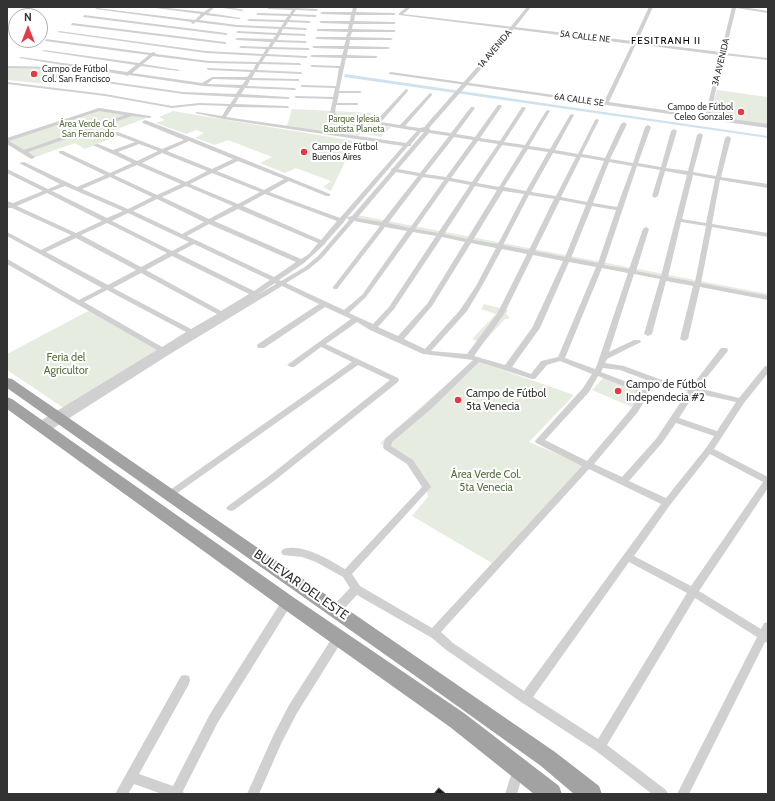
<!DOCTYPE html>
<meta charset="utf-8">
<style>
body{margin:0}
#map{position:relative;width:775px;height:801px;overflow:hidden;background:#fff;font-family:Cabin,sans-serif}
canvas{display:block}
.frame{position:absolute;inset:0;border:8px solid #333;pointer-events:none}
.north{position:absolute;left:8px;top:8px;width:40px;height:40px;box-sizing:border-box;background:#fff;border:1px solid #adadad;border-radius:50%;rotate:0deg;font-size:11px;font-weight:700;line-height:16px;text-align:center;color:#333}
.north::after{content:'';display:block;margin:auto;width:14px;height:18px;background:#e63946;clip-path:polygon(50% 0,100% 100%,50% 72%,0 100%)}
</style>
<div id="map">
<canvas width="775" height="801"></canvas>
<div class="frame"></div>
<div class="north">N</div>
</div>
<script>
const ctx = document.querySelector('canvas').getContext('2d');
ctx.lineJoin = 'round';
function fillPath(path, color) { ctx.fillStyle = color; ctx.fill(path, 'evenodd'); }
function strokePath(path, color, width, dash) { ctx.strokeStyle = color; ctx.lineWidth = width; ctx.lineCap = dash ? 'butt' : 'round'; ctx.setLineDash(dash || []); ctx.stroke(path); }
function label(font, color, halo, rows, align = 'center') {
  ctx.font = font + ' Cabin,sans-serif'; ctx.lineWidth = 4; ctx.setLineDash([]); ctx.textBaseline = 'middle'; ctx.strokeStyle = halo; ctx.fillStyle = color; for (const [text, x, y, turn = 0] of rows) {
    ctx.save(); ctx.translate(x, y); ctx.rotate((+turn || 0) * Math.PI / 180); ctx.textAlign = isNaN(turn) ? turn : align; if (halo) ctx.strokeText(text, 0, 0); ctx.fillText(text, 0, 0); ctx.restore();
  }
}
fillPath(new Path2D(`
 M7,68L69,69L48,84L7,80Z
 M717,90L768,97V126L709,118Z
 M100,108L149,117L112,131L120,135L85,149L75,143L30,159L7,144V139Z
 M292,109L372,113L366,123L391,127L381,137L361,133L358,136L287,126Z
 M173,111L355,141L331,191L323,187L331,181L296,168L285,173L260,163L272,157L228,140L215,145L195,138L204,133L196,130L186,134L156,123L165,120L159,117Z
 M357,215L768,294V298L355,218Z
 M484,304L508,310L506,314L510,317L508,319H505L483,343L472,339L496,314L481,309Z
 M90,310L159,350L64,408L7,370V354Z
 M474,360L574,395L529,442L583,465L492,563L412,516L428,497L426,485L400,455L380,443Z
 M605,376L644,393L632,407L592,390Z`), '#e6ecdf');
fillPath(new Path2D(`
 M345,74L768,136V138L344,77Z`), '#cfe2ee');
const building = new Path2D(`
 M439,788L446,794H434Z`);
fillPath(building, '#1a1a1a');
strokePath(building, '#5f5f5f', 1);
fillPath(new Path2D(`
 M148,7H159L204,12L211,7H215L208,13L241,18L239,19L205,15L199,20L237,25L281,27L284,22L249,21L247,20L249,19L285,20L288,16L258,15L256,14L258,13L290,14L292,10L269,9L267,8L268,7H298L297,8L318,9L317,11L296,10L293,14L315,15L317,16L315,17L292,16L289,20L309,21L311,22L309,23L288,22L285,27L306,28L307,30L283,29L281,33L305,34L306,36L280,35L277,40L305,41L307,42L306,43L275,42L272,47L308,48L310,49L309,50L270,49L267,54L305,56H307V58L266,56L262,62L299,63L301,64V65L260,64L257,70L300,72L302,73V74L255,72L252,78L297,79H299V81L250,80L247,86L294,88L296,89V90L245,88L241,94L287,97H289V99L239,97L235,104L287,106L289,107V108L233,107L226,117L406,143L417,131L333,117L330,113L333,99L296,98L294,97L296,96L333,97L335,88L302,87L300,86L302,85L336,86L339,68L312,67L310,66L312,65L340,66L342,58L312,57L310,56L312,55H342L344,49L314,48L312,47L314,46H344L346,40L317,39L315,38L317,37H346L348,32L318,31L316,30L318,29H348L349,24L321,23L319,22L321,21H350L351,15L322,14L320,13L322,12H352L353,7H357L356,12L394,13L396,14L394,15H355L354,21L394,22L396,23L394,24H353L352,29L394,30L396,31L394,32H352L350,37L391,38L393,39L391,40H350L349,46L388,47L390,48L388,49H348L347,55L376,56L378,57L376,58H346L339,91H360L362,92L360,93H339L337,103H357L359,104L357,105H336L335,113L337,115L376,121L406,89L408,90V91L381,122L400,125L430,93L432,94V95L405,126L420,128L429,126L430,130L451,133L471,107H473L475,108L456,134L475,137L498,105H500L502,106L480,138L500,141L522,107H524L526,108L504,142L525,145L546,111L548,110L550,111L529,146L550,149L570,115L572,114L574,115L555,150L578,154L595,120L597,119L599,120L582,154L605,158L621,124L624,122L627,124L610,159L633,163L645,127L648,125L651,127L638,163L661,167L671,131L674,129L677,131L666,168L688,171L697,135L700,133L703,135L693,172L716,176L725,138L728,136L731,138L721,177L768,184V188L720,180L712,224L768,233V237L712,227L701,283L768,296V300L700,287L688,339L684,341L680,339L693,286L666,281L652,334L648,336L644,334L660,279L634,274L609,352L634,340H640L641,342L607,359L605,363L624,366L659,379L691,387L721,348H727L728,350L727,352L698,388L739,398L765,366H768V373L744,403L714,449L768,477V488L699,591L761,629L764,623L768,622V643L765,642L689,794H677L757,637L695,598L607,745L666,790L668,794H652L596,751L521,702L445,649L432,638L357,595L340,613L336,614L332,613L331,610L332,607L350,588L343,577L316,562L302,557L283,555L281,552L283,549C302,543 328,559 345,569L422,487L407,464L384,449L383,447L385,439L425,405L473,360L423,354L370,330L357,322L326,344L398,378L399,380L398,382L274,481L234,510L231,511L228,510L226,508L228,506L268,477L390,380L358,365L173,496H167L165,494L167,492L352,362L321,347L294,367H291L287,365L351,319L325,307L264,348H258L257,346L258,344L319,304L282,286L170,354L49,431L46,432L42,429L50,423L43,427H37L36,425L37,423L157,350L7,264V259L9,260L79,300L102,288L7,236V232L41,250L71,235L12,208H7V201L13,203L43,191L7,173V169L48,189L60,184L19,163L24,162L77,187L105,175L59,153V151H63L110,173L132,163L93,145L98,144L113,150L135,142L114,134V132H118L162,149L184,140L143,123L142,122L145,120L192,138L330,194V196H326L289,181L269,192L340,218L403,146L223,119L195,113L197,112L222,116L228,106L199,105L172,108L105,96L7,84V82L105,94L172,106L199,103L230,104L235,97L183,94L64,77L62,76L64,75L183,92L236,94L240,88L203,86L129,75L127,76L125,75L19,58L21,57L127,72L136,65L42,51L44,50L139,63L149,55L45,41L46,39L151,53L154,52L156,54L209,61L258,62L262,56L206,53L57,32L59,31L206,51L263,54L266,49L241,48L239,47L241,46L268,47L271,42L237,40L235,39L237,38L273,39L276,35L238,33L236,32L238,31L277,33L279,29L237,27L196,22L193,24L191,23L192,22L95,9L97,8L195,20L201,14ZM153,56L209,63L256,64L253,70L207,68V69L209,70L251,72L247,77H212L202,83L132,73L141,66L178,71L180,70L143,64ZM213,79L246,80L242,85L207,84ZM421,132H424L393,168L391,169V171L352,216L348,217L347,218L349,220L318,256L305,267L281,281L279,280L304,263L325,244L326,242L344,222L345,220L408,146H411V144ZM429,133L449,136L420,173L398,169ZM454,137L473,140L446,177L425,174ZM189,141L233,159L212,169L167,151ZM478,141L498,144L472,182L451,178ZM139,144L158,151L137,161L118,152ZM502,145L523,148L499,187L477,183ZM528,149L548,152L526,191L504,187ZM162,153L207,171L186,182L142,163ZM553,153L576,157L556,196L531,192ZM581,157L604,161L587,202L561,197ZM238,161L284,179L264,190L217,171ZM609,162L632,166L617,207L593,203ZM137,165L181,184L157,195L114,175ZM637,166L660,170L652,196L655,198L658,196L665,171L687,175L661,276L636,271L649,229L646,227L643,229L629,269L604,265ZM396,172L418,176L382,222L357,218ZM212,173L260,192L238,204L190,184ZM693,175L715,179L706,223L682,219ZM110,177L152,197L128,209L82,189ZM423,177L444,180L410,228L388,223ZM449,181L470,185L438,233L415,229ZM65,186L123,211L107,218L52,191ZM186,186L233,206L209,219L162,197ZM475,186L497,190L467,239L444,234ZM503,191L524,194L498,244L473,240ZM47,193L102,221L76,233L17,206ZM265,194L337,221L321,240L243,206ZM529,195L554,199L529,250L503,245ZM157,199L204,222L182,234L133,211ZM560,200L586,205L565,257L535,251ZM592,206L616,210L598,263L571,258ZM238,209L318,243L309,254L301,259L214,221ZM128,213L189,242L172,251L112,221ZM354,221L380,226L333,287V289H337L385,227L407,231L362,295L344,310L286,283L309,269L322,258ZM681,222L706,226L695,282L668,277ZM107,223L167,253L141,267L81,235ZM209,224L296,262L274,277L187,236ZM413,232L436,236L389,307L373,324L349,313L366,297ZM442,237L465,242L427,304L398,336L378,327L394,309ZM76,238L136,270L108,285L46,252ZM471,243L496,248L476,286L460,310L425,349L404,339L432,306ZM194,244L270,280L254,291L177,253ZM502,249L527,254L497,314L467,354L431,351L467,311L482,286ZM533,255L563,261L532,328L505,365L474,356L504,314ZM172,256L249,294L221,311L146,270ZM569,262L596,267L558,357L541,361L531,374L512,367L540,328ZM602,268L628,273L597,365L595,369L565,358ZM141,273L217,314L191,329L113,288ZM275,283L276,284L257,295ZM107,290L186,332L162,347L84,302ZM560,361L592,374L583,388L535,441L536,443L582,466L432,628L360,586L352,574L431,487L413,460L391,446L392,442L431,409L479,362L532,379H535L547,365ZM603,368L620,370L652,382L645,389L601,372ZM598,376L641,393L631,409L587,461L545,440L589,392ZM659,384L688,391L656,439L622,477L594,464L637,413L649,394ZM695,393L736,402L717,431L679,418ZM676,423L714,436L706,448L666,498L629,481L662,443ZM710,454L763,482L691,586L634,556L670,505ZM589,469L661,504L524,691L453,643L441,632ZM629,562L687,593L598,739L533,697Z
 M217,7H228L244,10L242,11Z
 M407,7H411L403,14L633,41L649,7H653L637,42L721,52L732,7H743L768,11V13L736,8L725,53L768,58V60L724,55L710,116L768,124V128L389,74V73L391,72L604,102L632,44L399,15V13ZM636,44L720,55L705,116L609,102Z
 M84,15L226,33L228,34L226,35L83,17Z
 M72,23L225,42L227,43L225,44L71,25Z
 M7,66L59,67L61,68L59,69L7,68Z
 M99,108L150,116L152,117L150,118L132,116L28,152L35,157L32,159L7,144V138ZM99,111L125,115L24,150L9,141Z
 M287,598L291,599L292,602L291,605L218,722L183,791L184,794H162L134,784L128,794H115L181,676L185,675L189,676L190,680L189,684L139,774L173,786L210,714L283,599Z
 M338,633L342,635L343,638L342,641L297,713L281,744L259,794H247L273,736L289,705L334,635Z
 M518,764L522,766L524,770L517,794H505L514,766Z`), '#d0d0d0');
fillPath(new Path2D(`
 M527,7H531L489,60L429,128H425V126L485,58Z`), '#d0d0d0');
fillPath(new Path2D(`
 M7,378L12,379L555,752L599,786L602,794H574L541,766L414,675L7,388Z
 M7,397L12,399L293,597L464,713L559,786L562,794H534L450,727L281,607L7,409Z`), '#a2a2a2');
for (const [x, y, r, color] of [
 [34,74,4,"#e63946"],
 [741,112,4,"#e63946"],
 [304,152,4,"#e63946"],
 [618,391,4,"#e63946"],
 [458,400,4,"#e63946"]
]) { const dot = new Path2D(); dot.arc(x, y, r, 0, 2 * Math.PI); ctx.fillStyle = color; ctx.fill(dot); strokePath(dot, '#fff', 1.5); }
label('9px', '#333', '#fff', [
 ["5A CALLE NE",585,37,7],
 ["1A AVENIDA",495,49,-50],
 ["3A AVENIDA",721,62,-76],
 ["6A CALLE SE",579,100,8]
]);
label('9px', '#333', '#fff', [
 ["Campo de Fútbol",42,69],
 ["Col. San Francisco",42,79],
 ["Campo de Fútbol",733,107,"right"],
 ["Celeo Gonzales",733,117,"right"],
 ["Campo de Fútbol",312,147],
 ["Buenos Aires",312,157]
], 'left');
label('9px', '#56703f', '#fff', [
 ["Parque Iglesia",354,119],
 ["Bautista Planeta",354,129],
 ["Área Verde Col.",88,124],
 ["San Fernando",88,134]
]);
ctx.letterSpacing = '1px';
label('10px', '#000', '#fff', [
 ["FESITRANH II",666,41]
]);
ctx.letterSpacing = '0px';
label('11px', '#56703f', '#fff', [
 ["Feria del",66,358],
 ["Agricultor",66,371],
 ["Área Verde Col.",486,475],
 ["5ta Venecia",486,488]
]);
label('11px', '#333', '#fff', [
 ["Campo de Fútbol",626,385],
 ["Independecia #2",626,398],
 ["Campo de Fútbol",466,394],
 ["5ta Venecia",466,407]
], 'left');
label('13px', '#333', '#fff', [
 ["BULEVAR DEL ESTE",301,585,35]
]);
</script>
